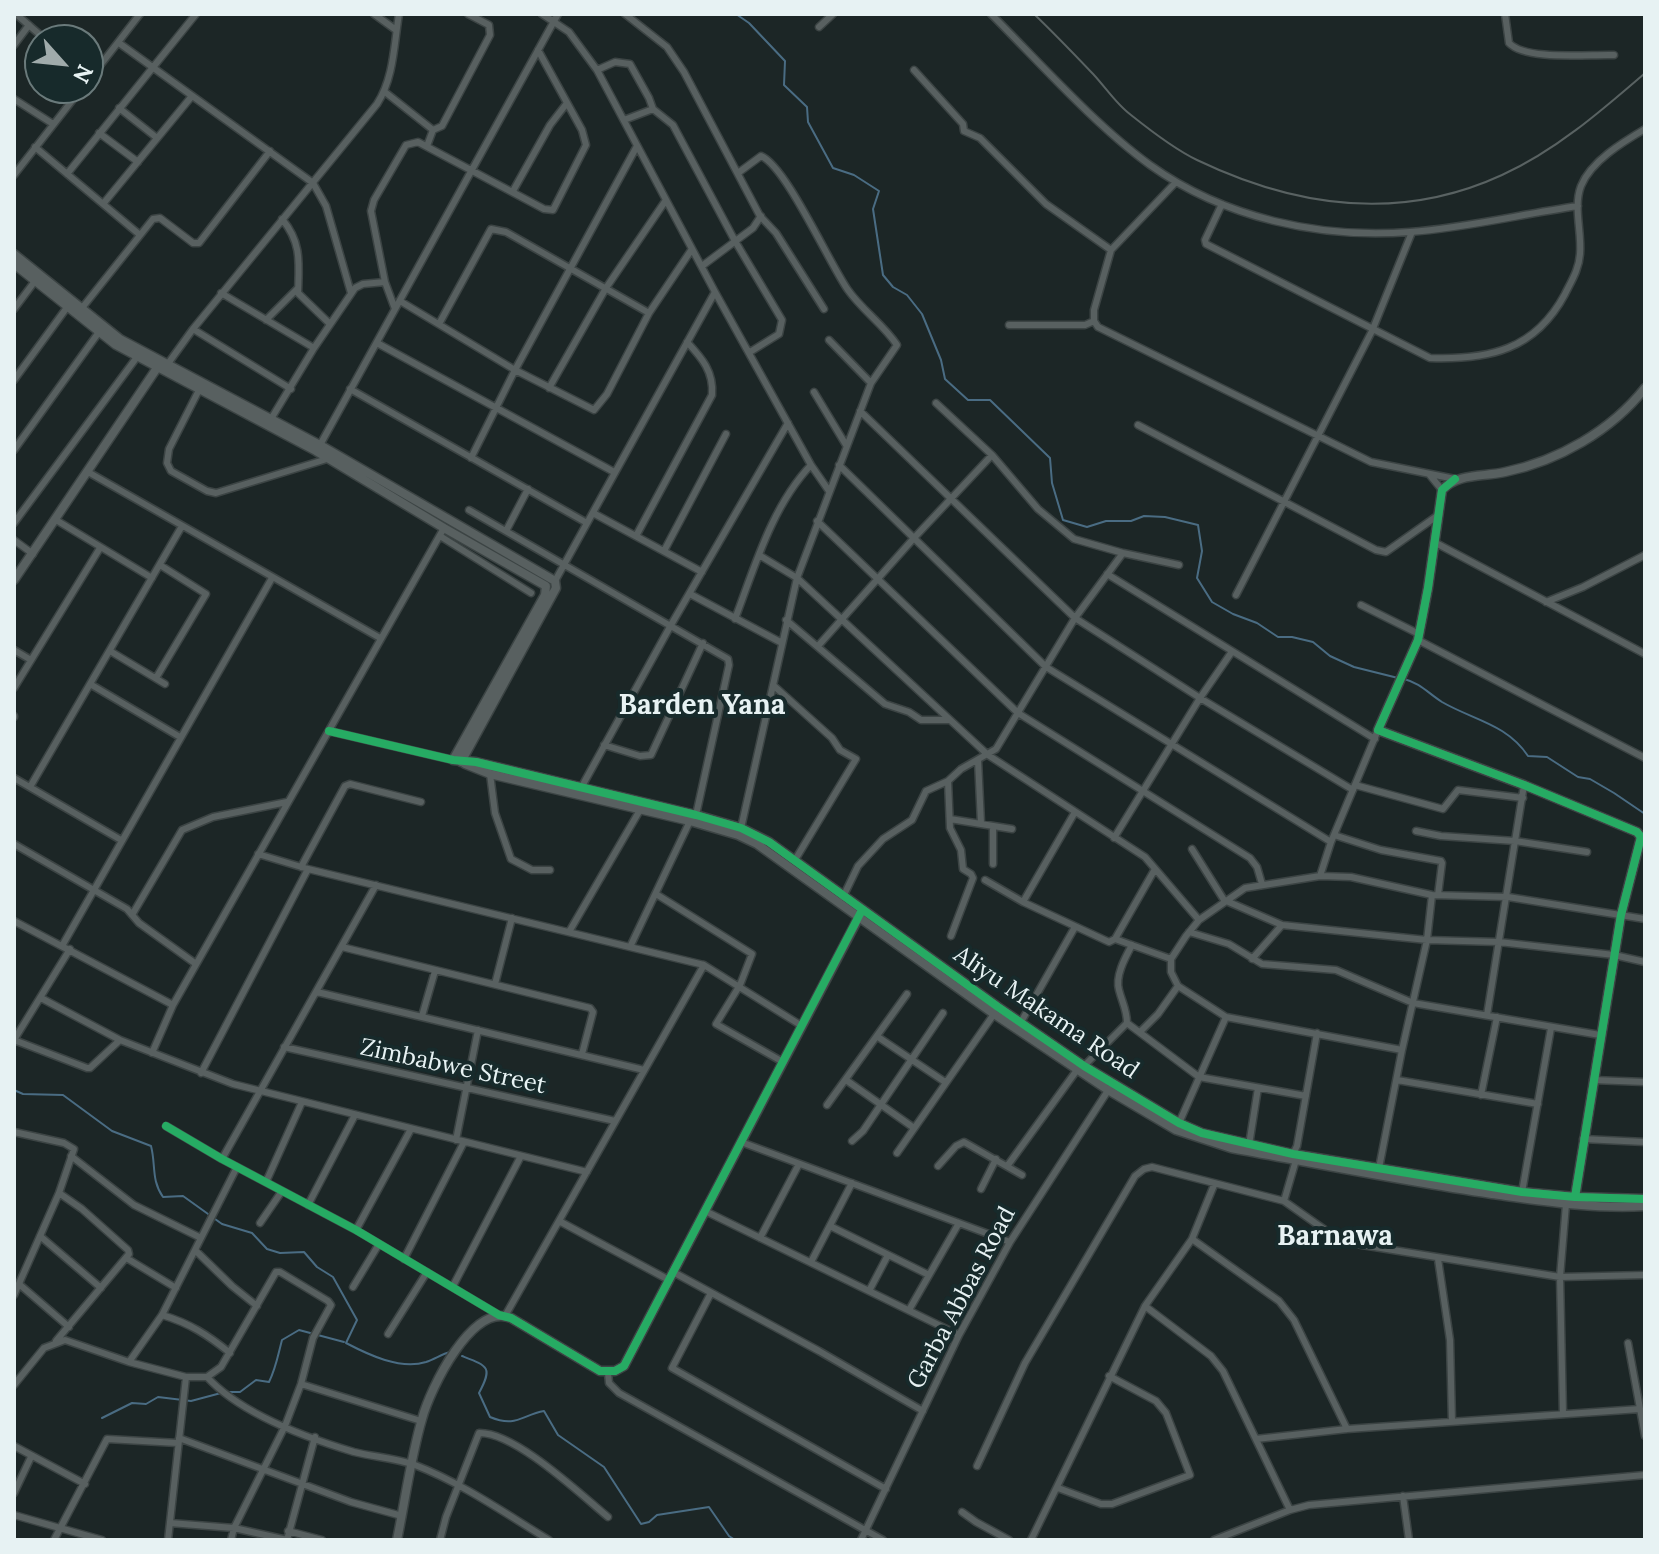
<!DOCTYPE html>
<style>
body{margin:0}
#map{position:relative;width:1659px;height:1554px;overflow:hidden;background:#1c2626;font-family:Lora,serif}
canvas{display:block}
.frame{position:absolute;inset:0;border:16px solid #e7f2f3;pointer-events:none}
.north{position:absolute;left:24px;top:24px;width:80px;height:80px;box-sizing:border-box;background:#172a2b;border:2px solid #6a7a7b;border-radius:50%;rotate:117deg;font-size:22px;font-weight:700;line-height:32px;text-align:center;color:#e7f2f3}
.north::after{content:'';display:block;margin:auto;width:28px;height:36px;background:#a0abab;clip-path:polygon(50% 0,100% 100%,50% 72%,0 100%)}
</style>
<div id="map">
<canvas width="1659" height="1554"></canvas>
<div class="frame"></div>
<div class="north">N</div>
</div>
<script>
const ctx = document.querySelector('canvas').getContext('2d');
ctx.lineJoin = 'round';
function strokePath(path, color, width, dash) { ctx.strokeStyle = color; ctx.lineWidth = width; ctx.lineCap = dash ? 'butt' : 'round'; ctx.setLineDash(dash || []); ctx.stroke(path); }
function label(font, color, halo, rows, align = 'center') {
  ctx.font = font + ' Lora,serif'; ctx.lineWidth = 8; ctx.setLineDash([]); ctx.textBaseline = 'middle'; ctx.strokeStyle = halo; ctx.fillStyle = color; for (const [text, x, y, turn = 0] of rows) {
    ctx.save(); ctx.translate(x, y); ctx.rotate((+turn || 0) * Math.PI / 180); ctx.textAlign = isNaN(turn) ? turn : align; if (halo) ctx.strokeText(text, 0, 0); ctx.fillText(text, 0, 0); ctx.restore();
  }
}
strokePath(new Path2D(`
 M736,14L749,23L785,61L784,85L807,107L808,122L833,168L854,175L879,191L873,209L883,275L893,287L907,295L922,314L941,360L945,379L968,400H990L1050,458L1052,483L1063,520L1087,527L1106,521H1131L1144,516L1165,517L1198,525L1202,551L1197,578L1212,602L1233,614L1257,623L1278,637H1292L1313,642L1330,656L1354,667L1398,678
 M1404,679C1420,683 1428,693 1442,702C1473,720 1507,724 1528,756L1547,757L1578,777L1590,779L1614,793L1645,814
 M14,1090L23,1094L63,1095L112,1131L151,1146C156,1165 151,1180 163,1197L183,1196L222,1224L252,1233L267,1249L280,1253L304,1252L317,1267L333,1277L357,1320L346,1343C369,1355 400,1370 426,1362C435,1359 442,1354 450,1352
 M462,1356C488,1366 493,1367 479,1393L490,1417C516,1428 522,1415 544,1411L558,1435L604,1467L641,1524L649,1522L657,1515L709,1507L729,1536L735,1540
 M228,1392H240L256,1380L269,1382C276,1368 278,1355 282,1340L299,1330L344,1342
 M102,1418L132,1403L146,1404L158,1397L191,1401L221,1393`), '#4a6c83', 2);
const minor = new Path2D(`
 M16,14L46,40
 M374,14L396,30
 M542,14L569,32L597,70L715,292L811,465L829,491
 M625,14L667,47L684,72L760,216L776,233L824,309
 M991,14C1040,63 1095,125 1150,165C1224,218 1320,239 1410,232C1466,228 1522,214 1578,206
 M1505,14L1509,43C1526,61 1589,54 1614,55
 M819,27L833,14
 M119,43L313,183L326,206L351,293
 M14,45L29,25
 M597,70L615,62L630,64L649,98L653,109L673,125L735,241L782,320L779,334L750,352
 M914,70L963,124L964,131L980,138L1046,204L1111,250
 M88,81L140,14
 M385,92L433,130
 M14,99L53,124
 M119,108L157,138
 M624,120L653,109
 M99,133L138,162
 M427,146L433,130L442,126L490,35L489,25L468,14
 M35,147L140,235
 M738,173L761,156C786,166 829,263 848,290C862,310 884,325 897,345L871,383L797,578L741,828
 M67,174L196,14
 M14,175L82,88
 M1176,182L1111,250L1094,310V321L1098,327L1371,462L1455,479
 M513,191L550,125L567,103
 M103,204L192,96
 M1222,204L1205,240L1206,244L1430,358C1489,360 1535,350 1565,294C1572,280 1579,269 1580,254C1582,232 1573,207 1581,186C1591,161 1623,142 1645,129
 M282,219C302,243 299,263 298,293L330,324
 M702,266L753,228L761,216
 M221,293L314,348
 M400,301L515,370L594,410L607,394L649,313L692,249
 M82,308L153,219L160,218L193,243H199L270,151
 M14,309L35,281
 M395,309L385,282L371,211L374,200L406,145L418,142L544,209L553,210L586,145L582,130L538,50
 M266,320L297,289
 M439,324L491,229L506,232L649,313
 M1009,325H1085L1094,321
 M193,329L291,389
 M829,340L871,383
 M377,343L614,472
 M167,365L193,329L377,104C394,78 394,44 399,14
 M14,380L68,306
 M549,388L606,288L666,200
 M350,389L587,523
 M199,390L169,449L167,463L171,471L207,491L216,493L327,459
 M814,392L846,445
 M936,403L992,455L1038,509L1074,539L1123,553L1179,565
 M860,411L1075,618L1200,698L1353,790
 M271,419L314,348L355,288L363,284L385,282
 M1138,425L1376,550L1386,552L1437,516
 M320,445L558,14
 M14,450L99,332
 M471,458L515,370L637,146
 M839,465L1046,667L1331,842
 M88,472L380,638
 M1429,474L1442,490
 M469,510L728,659L729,665L696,815
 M593,513L702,572
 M56,520L152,578
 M817,521L1018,713L1250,858L1257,867L1262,884
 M14,523L137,357
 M506,531L528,489
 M440,536L531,593
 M636,536L712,395C714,372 702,358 687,342
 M14,540L33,554
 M1434,542L1645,654
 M664,551L726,434
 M759,555L797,578L988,755L1145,857L1199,920
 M1107,574L1375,739
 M555,581L715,292
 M690,594L782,643
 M1236,595L1372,331L1412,232
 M1546,602L1583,587L1645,555
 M1361,605L1419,634
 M735,619C755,566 772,506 811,465
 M786,620L885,704L909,712L921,720H948
 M1418,640L1645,758
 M818,646L914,538L992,455
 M14,650L31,660
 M110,651L165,684
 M156,678L206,594L160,565
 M90,684L180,737
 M773,685L832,738L840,750L856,759L795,860
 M14,688L100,548
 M14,716V717
 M329,731L453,760
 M604,745L640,756L651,755L703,643
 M978,760L981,823
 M490,774L495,813L511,859L532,870H550
 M14,778L121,840
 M948,781L950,828L961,850L963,869L971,874L973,878L951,936
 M1355,785L1443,809L1458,790L1523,798
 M30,787L182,526
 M581,788L671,625L788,423
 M950,819L1012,829
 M993,826V864
 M1416,831L1441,836L1515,841L1587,852
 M1334,835L1381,850L1441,861L1442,863L1438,895
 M1114,838L1200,698L1231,653
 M14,844L127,909L139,923L196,964
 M1192,849L1224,900L1282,925L1427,940L1499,942L1614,955L1645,962
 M258,854L308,869L704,965L802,1026
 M301,867L345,786L350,784L421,802
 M1320,876L1331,842L1378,730
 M985,880L1023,902L1109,942L1115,939L1155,869
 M656,894L752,954L740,985L716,1024L783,1062
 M843,897L858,866L883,839L912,820L926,791L948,781L961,769L996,749L1075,618L1123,553
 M1023,902L1075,812
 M132,915L182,830L213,817L287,802
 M14,921L173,1005
 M569,932L640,810
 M1189,932L1229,944L1262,964L1336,970L1413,1003L1600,1035
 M1115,939L1171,959
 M62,946L272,578
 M342,947L590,1008L593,1012L582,1054
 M630,947L690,821
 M1252,959L1282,925
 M495,984L512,918
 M317,992L644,1070
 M41,998L120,1040L233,1084L587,1172
 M1487,1015L1524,785
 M422,1016L435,971
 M1021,1022L1075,927
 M1127,1023L1199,1077L1306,1096
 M1127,1023C1127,1010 1122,1002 1119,990C1115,976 1125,958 1132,945
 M1141,1031L1158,1014L1178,986
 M878,1037L945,1082
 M14,1040L87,1068H90L120,1040
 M14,1040L70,949
 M284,1047L615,1121
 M1402,1050L1226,1017L1178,986L1171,972V959L1186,936L1199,920L1245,888L1320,876L1351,877L1432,895L1508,897L1645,919
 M152,1053L173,1005L444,528
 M1084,1066L1127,1023
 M201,1073L308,869
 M846,1080L914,1128
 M1397,1080L1538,1104
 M1593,1080L1645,1082
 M1481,1095L1497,1017
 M827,1105L907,994
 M1179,1123L1226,1017
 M166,1126L222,1159L356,1230L499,1315
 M14,1132L64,1143L74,1149L59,1193L14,1295
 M1583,1139L1645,1142
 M456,1140L478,1030
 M852,1141L863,1131L943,1013
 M741,1142L1010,1242
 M1249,1145L1258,1088
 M897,1153L994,1014
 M1293,1154L1297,1146L1317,1033
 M71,1156L134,1205L201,1238
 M222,1159L376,885
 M1008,1165L1077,1070
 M938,1166L956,1146L964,1142L1022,1175
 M1379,1168L1402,1050L1427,940L1432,895
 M266,1182L302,1102
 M981,1189L996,1159
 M1522,1192L1551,1028
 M1284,1201L1296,1160
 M308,1205L355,1115
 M705,1211L959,1335
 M559,1221L669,1280
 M260,1223L282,1191
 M830,1226L929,1275
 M356,1230L411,1129
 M40,1236L101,1288
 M760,1238L799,1164
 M1192,1239L1279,1301L1294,1320L1347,1429
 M195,1250L232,1286L257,1306
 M128,1259L176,1288
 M404,1259L464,1142
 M1438,1259L1450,1340L1452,1422
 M811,1262L852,1183
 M673,1272L819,1351L923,1411
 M19,1284L69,1327
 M453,1286L521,1156
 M353,1287L379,1244
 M869,1291L888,1255
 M711,1293L672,1368L886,1489
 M1145,1306L1211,1356L1223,1371L1290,1510
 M909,1310L959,1223
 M162,1315C189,1323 208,1335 230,1353
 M505,1316L704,965
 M388,1334L427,1272
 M56,1341L129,1254L128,1250L82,1209L59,1193
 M1628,1343L1645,1436
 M129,1362L162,1315L237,1167
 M608,1373L609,1383L619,1393L883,1540
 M207,1377C241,1414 307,1438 354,1452C374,1457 395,1458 415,1465C462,1483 506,1514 549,1540
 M301,1384L421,1421
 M14,1385L44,1348L65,1340L129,1362L186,1377H207L221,1367L276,1272H280L328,1301L331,1305L313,1338L301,1384L285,1426L234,1528L231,1540
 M1563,1414L1560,1277L1566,1204
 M179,1438L351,1502L402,1516
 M1256,1439L1347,1429L1640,1409
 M14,1446L85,1484
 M977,1466L1025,1363L1135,1176L1144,1169L1152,1167L1284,1201L1335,1237L1356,1244L1560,1277L1645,1275
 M1058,1488L1101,1504H1112L1190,1475L1166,1413L1156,1401L1109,1376
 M14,1493L31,1457
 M1403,1496L1409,1540
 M962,1512L976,1522L1009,1540
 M14,1515L102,1540
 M170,1523L234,1528L287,1540
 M288,1531L322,1540
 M54,1540L107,1439L178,1443
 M168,1540L186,1377
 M287,1540L315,1437
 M440,1540L446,1517L479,1433C515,1432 579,1493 608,1517
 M861,1540L959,1335L1010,1242L1109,1089
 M1031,1540L1145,1306L1192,1239L1214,1185
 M1214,1540L1290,1510L1309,1505L1645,1475`);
const tertiary = new Path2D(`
 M14,254L120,339L320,445L555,581L556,588L461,762
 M14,264L116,345L316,451L444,528L546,586L545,595L453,760L476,762L696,815L741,828L769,842L998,1007L1084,1066L1179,1123L1202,1133L1293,1154L1522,1192L1575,1197L1645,1199
 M14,580L159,365
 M465,764L490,774L690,821L738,835L757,844L994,1014L1108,1090L1176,1130L1231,1148C1318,1164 1404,1181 1492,1194C1543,1201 1593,1209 1645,1206
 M1575,1197L1621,915L1641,837L1637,832L1524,785L1378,730L1418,640L1428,588L1442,490C1458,473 1483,477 1505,472C1558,461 1611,431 1645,388
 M397,1540C405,1501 411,1456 422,1419C430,1389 472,1302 511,1318L600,1371H615L624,1366L861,913`);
strokePath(minor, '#3c4444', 9);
strokePath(tertiary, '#3c4444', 11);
strokePath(minor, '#586060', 6);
strokePath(tertiary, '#586060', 8);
strokePath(new Path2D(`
 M1034,14C1055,34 1074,54 1094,75C1106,88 1117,105 1131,115C1151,131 1174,149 1197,160C1295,207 1400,222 1502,175C1555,151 1601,111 1645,73`), '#596262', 2);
strokePath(new Path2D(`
 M1455,479L1442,490L1428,588L1418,640L1378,730L1524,785L1637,832L1641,837L1621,915L1575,1197
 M329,731L453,760L476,762L696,815L741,828L769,842L998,1007L1084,1066L1179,1123L1202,1133L1293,1154L1522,1192L1575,1197L1645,1199
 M166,1126L222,1159L356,1230L499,1315L511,1318L600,1371H615L624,1366L862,910`), '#26ab63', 8);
label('24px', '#e7f2f3', '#172a2b', [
 ["Aliyu Makama Road",1046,1013,34],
 ["Zimbabwe Street",453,1067,12],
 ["Garba Abbas Road",962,1298,-62]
]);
label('bold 28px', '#e7f2f3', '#172a2b', [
 ["Barden Yana",702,706],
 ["Barnawa",1335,1237]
]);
</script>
